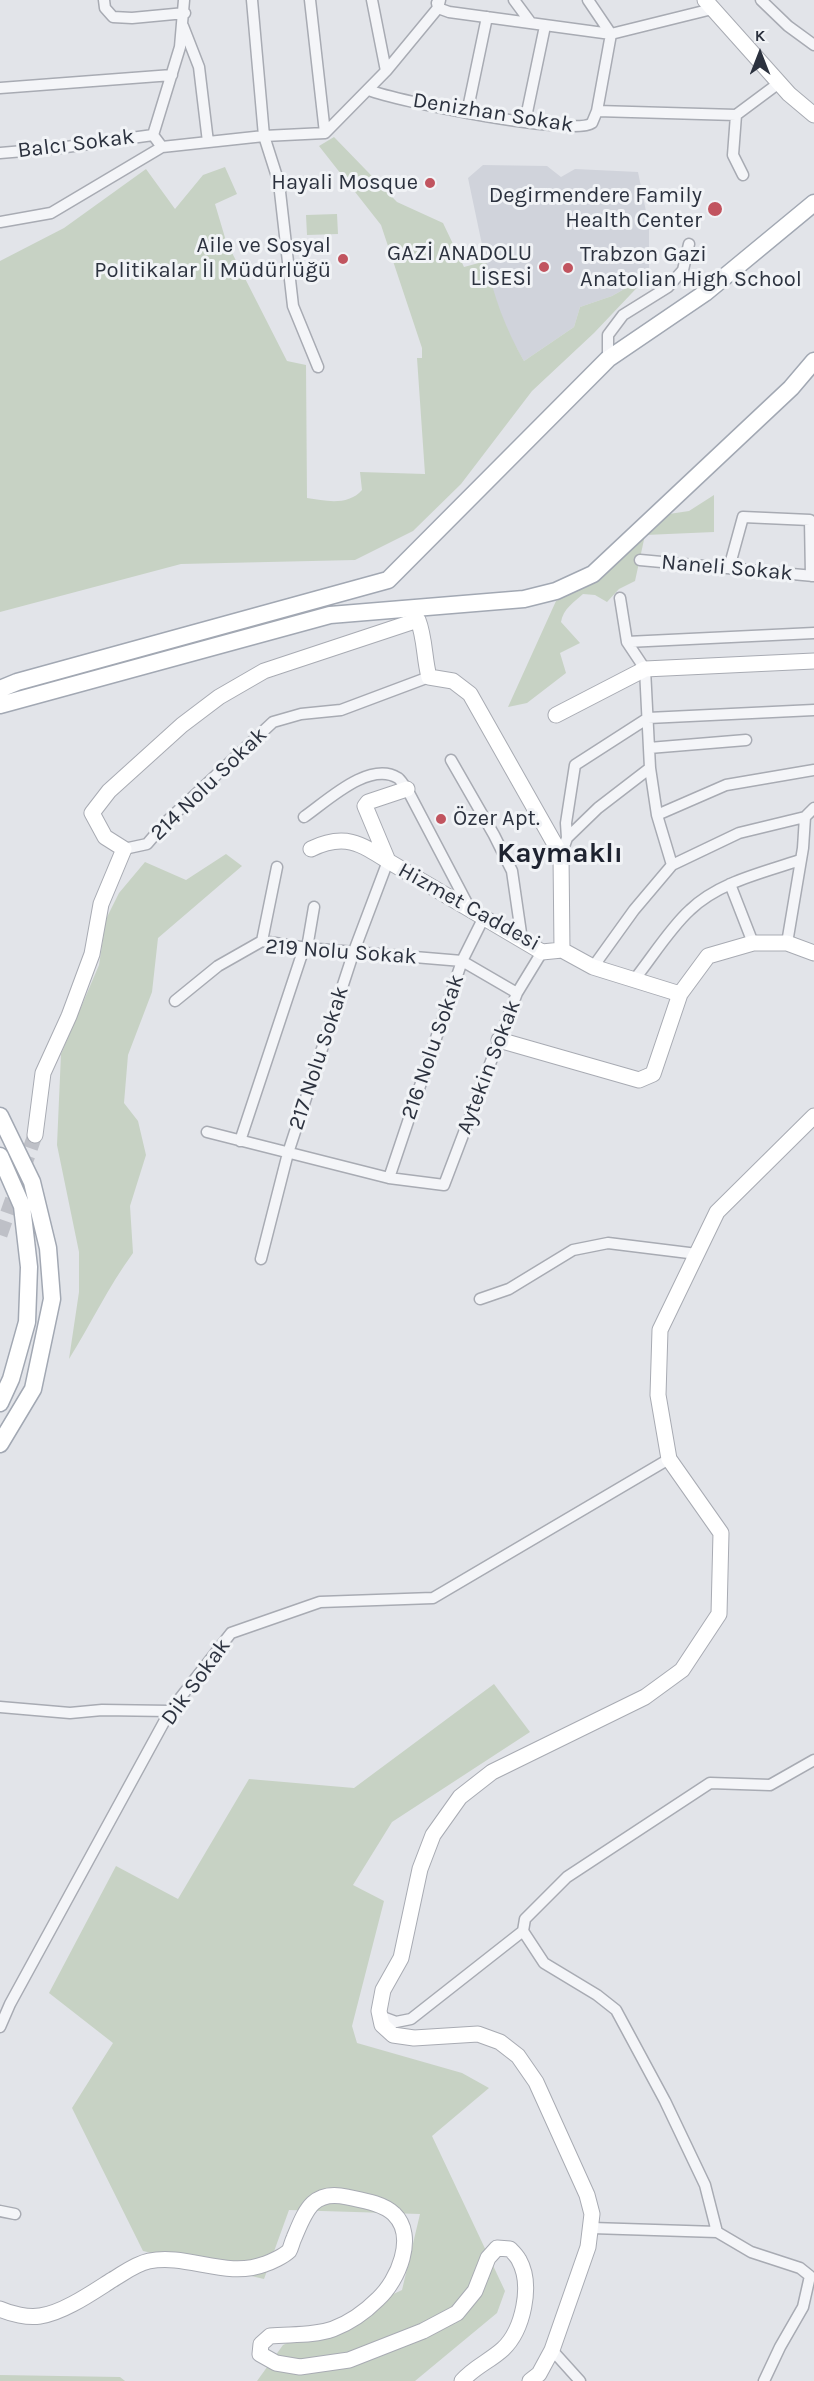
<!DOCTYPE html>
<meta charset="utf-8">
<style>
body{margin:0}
#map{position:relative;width:814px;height:2381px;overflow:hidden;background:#e2e4e9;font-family:Karla,sans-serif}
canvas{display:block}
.north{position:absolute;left:730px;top:24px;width:60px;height:60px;-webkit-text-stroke:4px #f1f3f6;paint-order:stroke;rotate:0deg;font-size:16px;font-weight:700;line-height:24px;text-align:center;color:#2c323f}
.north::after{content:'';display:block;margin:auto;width:21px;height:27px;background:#2c323f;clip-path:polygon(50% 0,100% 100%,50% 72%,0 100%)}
</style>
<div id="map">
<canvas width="814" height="2381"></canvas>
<div class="north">K</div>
</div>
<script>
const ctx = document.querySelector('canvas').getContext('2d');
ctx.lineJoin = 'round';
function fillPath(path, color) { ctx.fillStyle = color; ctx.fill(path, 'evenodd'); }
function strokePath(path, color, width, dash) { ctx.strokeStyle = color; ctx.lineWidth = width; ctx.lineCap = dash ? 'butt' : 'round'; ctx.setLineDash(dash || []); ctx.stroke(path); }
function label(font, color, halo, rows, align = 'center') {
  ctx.font = font + ' Karla,sans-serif'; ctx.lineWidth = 6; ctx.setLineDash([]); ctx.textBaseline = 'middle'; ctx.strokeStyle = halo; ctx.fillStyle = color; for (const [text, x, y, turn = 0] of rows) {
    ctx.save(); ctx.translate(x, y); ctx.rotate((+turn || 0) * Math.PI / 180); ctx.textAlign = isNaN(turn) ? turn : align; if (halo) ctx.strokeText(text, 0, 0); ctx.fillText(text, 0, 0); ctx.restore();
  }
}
fillPath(new Path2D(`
 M483,165L547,166L561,177L575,169L638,172L649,226V275L612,296L580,307L574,327L524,361L507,332L493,297L468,178Z`), '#d0d3db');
fillPath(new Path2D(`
 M334,137L397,202L443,223L464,267L486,261C494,297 505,328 524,361L574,327L580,307L612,296L649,275L594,333L532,391L461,484L413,531L355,560L181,564L0,612V261L64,228L146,169L175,209L203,175L225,167L237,194L215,204L226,241L287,361L306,365L307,498C326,501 348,506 362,490L360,472L425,474L417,358H422V348L381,225L319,146Z
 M337,214L338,234L307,235L306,215Z
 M714,495V532L645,535L635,581L619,589L607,602L595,595L583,594C574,602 563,609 561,622L580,643L560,653L566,673L527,703L508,707L556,601L600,578L645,532L669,514L689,511Z
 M226,854L242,866L158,938L152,992L128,1055L124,1103L138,1121L146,1155L130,1206L133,1253C108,1287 91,1324 69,1359L79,1292V1252L57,1145L61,1054L99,965L106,919L119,893L145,862L186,880Z
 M494,1684L530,1732L392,1822L353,1885L384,1901L352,2026L357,2043L462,2073L489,2088L432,2136L505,2291L497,2313L415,2381H257L283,2345L402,2290L420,2214L289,2210L264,2279L143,2251L72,2108L113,2043L49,1993L116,1866L178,1899L249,1779L354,1788Z
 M0,2375L120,2377L125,2381H0Z`), '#c7d2c4');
strokePath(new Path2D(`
 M0,1235L35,1135`), '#bec0c7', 15, [15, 8]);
const street = new Path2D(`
 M104,0L105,8L113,17L132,18L185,13
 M252,0L264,136L279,183L293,306L318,367
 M310,0L325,133
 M372,0L386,71
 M514,0L531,23
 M588,0L611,34L597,111
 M761,0L788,26L814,45
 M437,3L438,8L449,12L611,34L712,9
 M183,26L199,67L208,142
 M0,88L172,75
 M369,90C395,101 575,137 592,123L597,111L736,115L779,83
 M467,113L487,17
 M736,115L733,155L743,175
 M525,122L545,26
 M162,147L153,135L180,47L184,0
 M0,153L59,148L153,135
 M0,222L51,213L162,147L264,136L325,133L386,71L438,8L440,0
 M608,359V335L623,315L668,287L683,270L689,244
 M640,560L814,576
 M729,568L743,517L810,520L811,576
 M620,598L627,642L645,669L650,768L657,815L672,865
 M627,642L814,633
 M649,748L746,740
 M451,760L494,835L512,871L522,940
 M657,815L726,785L814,770
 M304,817C326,802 369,760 398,778C401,780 404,786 407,789L470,909
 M567,838L598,808L650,768
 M124,849L147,844L165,823L273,722L301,714L341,710L429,677
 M561,855L567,838L566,823L575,765L648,718L814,710
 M730,884L753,943
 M262,941L277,867
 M787,943L803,848L805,817
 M593,967L634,910L672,865L739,833L805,817L814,808
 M634,980C651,959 670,928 690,910C719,882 762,873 800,860
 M175,1001L218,966L262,941L307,948L462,961L517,993
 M207,1132L389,1178L444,1185L517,993L542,952
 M240,1141L301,957L307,948L314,907
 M389,1178L462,961L483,919
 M261,1259L288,1153L354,951L388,861
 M480,1299L509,1289L573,1250L608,1243L697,1254
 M0,1707L70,1713L102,1710L170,1711
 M380,2016L396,2022L411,2019L523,1931
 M0,2027L10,2004L170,1711L231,1633L320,1602L433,1598L669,1459
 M0,2211L15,2214
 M592,2228L717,2232L751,2252L800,2268L810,2276L803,2307L780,2347L764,2381
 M717,2232L705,2185L665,2101L616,2010L597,1995L544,1963L523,1931L525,1919L567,1877L710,1783L770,1785L814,1760
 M552,2350L580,2381`);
const secondary = new Path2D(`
 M705,0L789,94L814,115
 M556,715L645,669L814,661
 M311,849C344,833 360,843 388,861
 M562,950L593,967L680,994L708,956L753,943H787L814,953
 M499,1040L639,1080L653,1074L680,994
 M35,1135L43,1073L69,1016L92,954L101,904L124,849L105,837L92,813L109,791L182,725L219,697L264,671L418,620C425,638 424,658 429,677L453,681L470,694L561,855L562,950L542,952L388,861L365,806L368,802L407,789
 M0,2309C11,2314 28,2318 40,2316C63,2313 93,2292 112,2280C124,2273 135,2264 149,2261C187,2253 226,2279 265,2264C271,2262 284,2256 289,2251C291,2248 292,2242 294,2238C305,2212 312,2189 347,2197C361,2200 383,2203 394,2214C417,2236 398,2281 378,2299C366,2311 349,2323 333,2329C313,2336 291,2334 270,2336L261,2344L260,2354L276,2363L300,2367L349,2360L423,2331L457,2313L475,2291L488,2258L497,2248L510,2249C513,2252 517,2256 519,2260C533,2285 523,2330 503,2349C490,2361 474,2367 462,2381
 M530,2381L539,2374L552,2350L588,2247L592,2214L587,2195L536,2082L518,2056L500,2042L478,2034L414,2038L393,2035L382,2025L379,2011L383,1990L401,1958L420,1869L433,1835L460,1797L492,1772L645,1697L682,1670L719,1614L721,1533L669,1459L658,1395L660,1330L717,1212L814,1116`);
const primary = new Path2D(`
 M0,689L17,682L388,580L608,359L705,293L814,203
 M0,705L330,615L524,599L556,591L593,574L791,388L814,361
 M0,1116L32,1182L48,1248L52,1299L33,1389L0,1444
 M0,1156L22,1206L29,1267L27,1322L11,1379L0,1403`);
strokePath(street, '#a8abb3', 13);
strokePath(secondary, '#a8abb3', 17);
strokePath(primary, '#a2a8b3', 19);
strokePath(street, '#f4f5f8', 10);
strokePath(secondary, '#fff', 15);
strokePath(primary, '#fff', 16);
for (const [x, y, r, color] of [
 [430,183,6,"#c1545f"],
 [715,209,8,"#c1545f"],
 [343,259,6,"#c1545f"],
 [544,267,6,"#c1545f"],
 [568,268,6,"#c1545f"],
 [441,819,6,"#c1545f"]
]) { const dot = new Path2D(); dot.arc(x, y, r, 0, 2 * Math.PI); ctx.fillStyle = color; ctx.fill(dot); strokePath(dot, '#f1f3f6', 2); }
label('22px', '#2c323f', '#f1f3f6', [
 ["Denizhan Sokak",493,113,9],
 ["Balcı Sokak",76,144,-7],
 ["Naneli Sokak",727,568,5],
 ["214 Nolu Sokak",209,784,-44],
 ["Hizmet Caddesi",469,907,29],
 ["219 Nolu Sokak",341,952,4],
 ["216 Nolu Sokak",433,1047,-71],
 ["217 Nolu Sokak",319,1058,-72],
 ["Aytekin Sokak",489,1067,-69],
 ["Dik Sokak",196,1682,-54]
]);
label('22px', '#2c323f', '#f1f3f6', [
 ["Hayali Mosque",418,183],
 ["Degirmendere Family",702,196],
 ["Health Center",702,221],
 ["Aile ve Sosyal",331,246],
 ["Politikalar İl Müdürlüğü",331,271],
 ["GAZİ ANADOLU",532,254],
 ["LİSESİ",532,279],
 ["Trabzon Gazi",580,255,"left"],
 ["Anatolian High School",580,280,"left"],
 ["Özer Apt.",453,819,"left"]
], 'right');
label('bold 28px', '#1e2330', '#f1f3f6', [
 ["Kaymaklı",560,854]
]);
</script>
